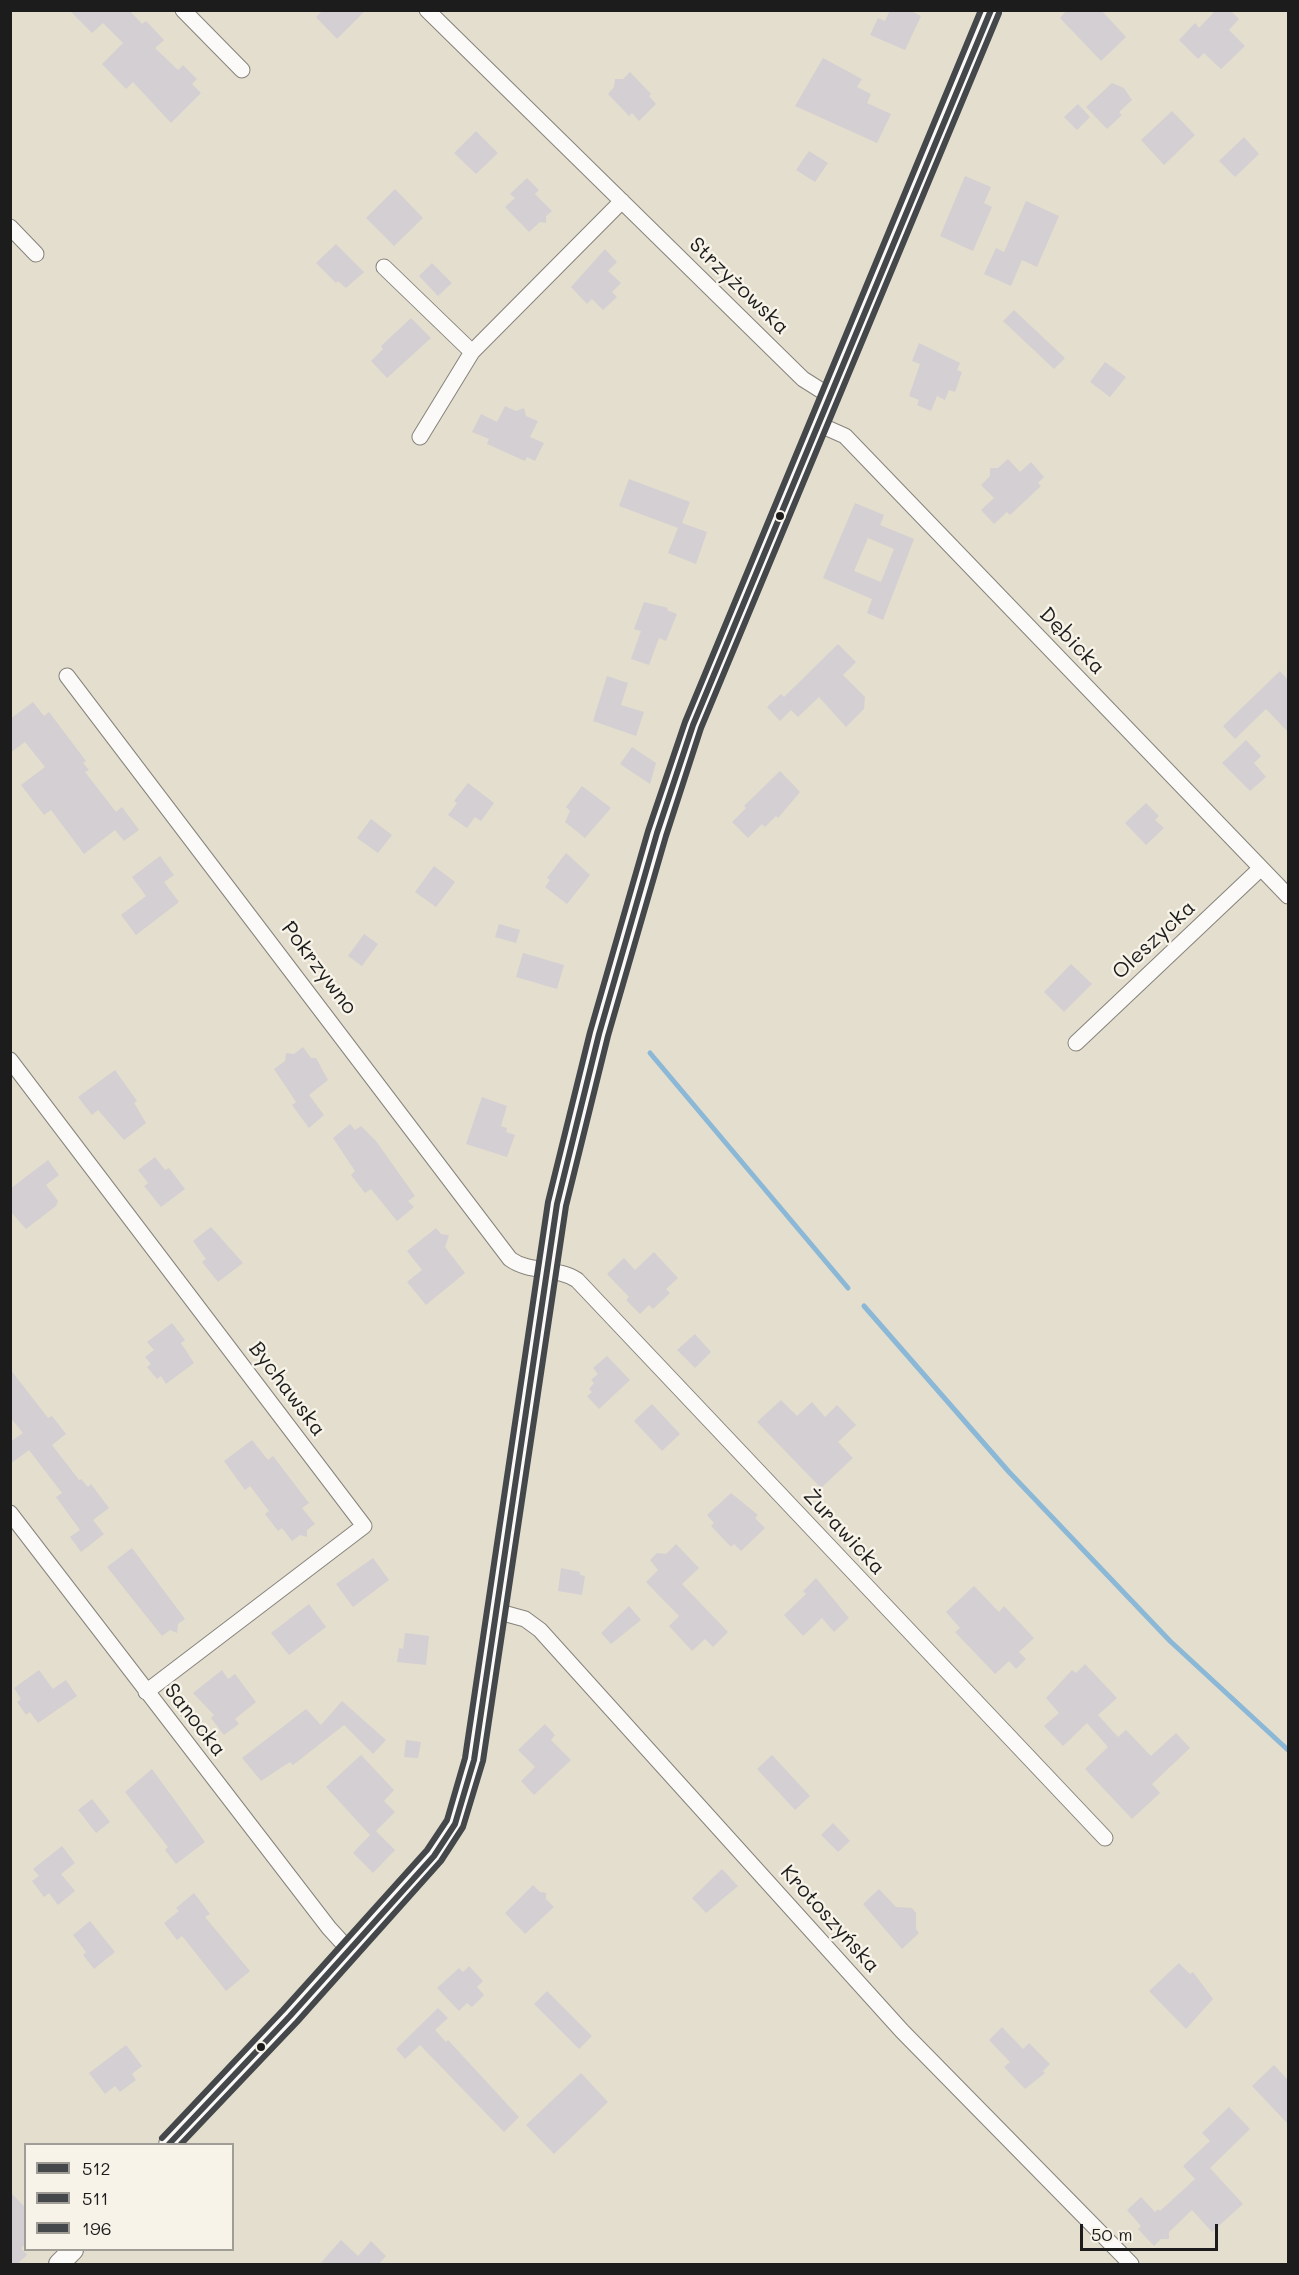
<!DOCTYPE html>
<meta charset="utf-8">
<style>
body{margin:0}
#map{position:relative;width:1299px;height:2275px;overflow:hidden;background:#e4dece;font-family:Mali,sans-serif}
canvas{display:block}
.frame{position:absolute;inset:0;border:12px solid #1c1c1c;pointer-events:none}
.legend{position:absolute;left:24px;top:2143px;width:210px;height:108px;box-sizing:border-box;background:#f7f3e8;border:2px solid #9f9d96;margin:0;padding:8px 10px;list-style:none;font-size:18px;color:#1c1c1c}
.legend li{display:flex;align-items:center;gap:12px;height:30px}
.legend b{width:30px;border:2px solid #9f9d96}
.scale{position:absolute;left:1080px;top:2224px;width:138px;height:27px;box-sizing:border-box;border:3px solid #1c1c1c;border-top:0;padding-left:8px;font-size:18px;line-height:21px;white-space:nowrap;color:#1c1c1c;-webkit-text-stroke:4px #f7f3e8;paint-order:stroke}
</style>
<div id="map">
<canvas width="1299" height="2275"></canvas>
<div class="frame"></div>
<ul class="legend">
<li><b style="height:8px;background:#45484a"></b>512</li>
<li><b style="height:8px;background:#45484a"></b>511</li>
<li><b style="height:8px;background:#45484a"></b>196</li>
</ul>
<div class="scale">50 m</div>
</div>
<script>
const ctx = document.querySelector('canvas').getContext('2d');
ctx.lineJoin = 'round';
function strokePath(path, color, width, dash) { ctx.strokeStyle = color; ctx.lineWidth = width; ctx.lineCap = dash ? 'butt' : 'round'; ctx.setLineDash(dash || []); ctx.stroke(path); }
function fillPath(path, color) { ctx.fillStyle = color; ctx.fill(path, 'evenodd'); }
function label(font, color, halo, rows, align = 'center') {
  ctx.font = font + ' Mali,sans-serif'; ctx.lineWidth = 5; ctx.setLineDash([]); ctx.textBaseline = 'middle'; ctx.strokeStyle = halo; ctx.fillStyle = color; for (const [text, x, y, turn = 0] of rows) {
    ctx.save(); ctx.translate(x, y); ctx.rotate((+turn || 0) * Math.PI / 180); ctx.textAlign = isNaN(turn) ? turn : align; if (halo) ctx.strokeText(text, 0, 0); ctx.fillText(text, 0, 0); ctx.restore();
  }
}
strokePath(new Path2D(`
 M650,1053L848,1288
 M864,1306L1009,1472L1170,1641L1288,1750`), '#8bb8d6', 5);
fillPath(new Path2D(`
 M69,10H129L142,24L146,21L164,40L155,48L178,70L183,65L197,79L192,84L201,93L171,123L133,82L126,89L102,64L123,43L103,23L92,33Z
 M323,10H366L337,39L316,17Z
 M890,10H909L921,16L905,50L870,35L878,18L885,21Z
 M1067,10H1101L1126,37L1101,61L1060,18Z
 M1216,10H1230L1239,19L1229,30L1245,46L1221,69L1204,53L1198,59L1179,40L1195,23L1199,28Z
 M823,58L862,79L857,87L871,94L867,103L891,114L877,143L795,106Z
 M630,72L651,94L649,96L656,104L639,121L632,113L629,116L608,94L614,87L615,79H623Z
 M1112,83L1124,88L1132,100L1119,112L1122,115L1107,129L1086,107Z
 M1078,104L1090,117L1077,130L1064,117Z
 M1172,111L1195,135L1164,165L1141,140Z
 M476,131L498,153L476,174L454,153Z
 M1244,137L1259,154L1235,177L1219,161Z
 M809,151L828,163L815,182L796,170Z
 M965,176L991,187L984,203L992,207L973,251L940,236Z
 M527,178L539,190L535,194L552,211L546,216V223L540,222L529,232L505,207L515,198L510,194Z
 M395,189L423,218L394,246L366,218Z
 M1026,201L1059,216L1037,267L1022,260L1011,286L984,274L996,248L1004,252Z
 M336,244L364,272L346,288L338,281L336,283L316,263Z
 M605,249L617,262L608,271L621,283L612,292L617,297L603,310L592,299L587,304L571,287Z
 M432,263L452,283L438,296L419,276Z
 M1014,310L1065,358L1054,369L1003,321Z
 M411,318L431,338L387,378L371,361L383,349L381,346Z
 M919,343L960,363L957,370L962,372L955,392L949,390L945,400L937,396L931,411L917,405L919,400L909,396L920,364L912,361Z
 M1105,362L1126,377L1110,397L1090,382Z
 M505,406L516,411L524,408L526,416L538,421L530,437L544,443L535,461L527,457L525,461L487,444L489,439L472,432L481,414L497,422Z
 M1008,459L1020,472L1031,462L1044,477L1038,483L1041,486L1010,515L1007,512L994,524L981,510L994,498L981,485L990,476V468H998Z
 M629,479L690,502L682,523L707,532L696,564L668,553L678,528L619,506Z
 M855,503L884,515L880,525L914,539L883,620L867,613L872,599L823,578ZM868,538L894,549L881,582L854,571Z
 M644,602L668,608L667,610L677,614L666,641L659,638L649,665L631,659L641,631L634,629Z
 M838,644L856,662L843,675L865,697L864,709L846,727L819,697L798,717L791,710L780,721L767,707L781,694L784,697Z
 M1280,671L1288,680V732L1266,709L1235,739L1223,726Z
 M607,676L628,683L621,705L644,712L636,736L593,721Z
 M33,702L44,716L49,712L86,761L83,763L89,770L85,772L116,812L122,807L139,830L124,841L115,830L84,854L51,810L44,815L21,785L45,767L25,742L10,753V719Z
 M1246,740L1261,756L1254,763L1266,777L1250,791L1222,763Z
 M632,747L656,763L650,784L620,764Z
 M780,771L800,792L778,818L776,816L765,827L762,824L748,838L732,822L746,808L744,806Z
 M468,783L494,803L481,821L475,817L467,828L448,815L457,803L454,801Z
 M582,786L611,808L585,838L565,822L570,811L566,807Z
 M1146,803L1159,816L1155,820L1164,828L1146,845L1125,823Z
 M371,819L392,835L378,853L357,838Z
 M566,853L590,875L567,904L545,887L550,880L547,878Z
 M160,856L174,875L164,882L179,902L136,935L121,915L146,896L132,877Z
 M434,866L455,882L436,907L415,892Z
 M499,924L520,930L516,943L495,937Z
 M364,934L378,944L362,966L348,956Z
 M523,953L564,965L557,989L516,977Z
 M1071,964L1092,984L1064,1012L1044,992Z
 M303,1047L311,1058H316L328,1080L309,1095L324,1115L309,1128L292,1105L296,1102L274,1069L285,1061L286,1053L294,1054Z
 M115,1070L137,1101L134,1103L146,1123L124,1140L98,1110L92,1115L78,1097Z
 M482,1097L507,1106L501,1126L507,1128L506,1132L515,1135L507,1157L466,1144Z
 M350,1124L355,1130L361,1126L376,1141L415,1196L408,1201L414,1207L397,1221L371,1189L365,1193L351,1175L355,1171L333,1138Z
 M155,1157L165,1170L169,1168L185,1189L161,1207L144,1186L148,1183L138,1170Z
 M48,1160L59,1175L46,1185L58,1201L56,1206L26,1229L10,1211V1189Z
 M211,1227L243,1263L218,1282L202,1262L206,1259L193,1241Z
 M436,1228L441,1234L449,1235L445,1247L465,1273L426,1305L407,1282L422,1270L407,1251Z
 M654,1252L678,1278L666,1289L670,1293L653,1309L649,1305L640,1314L626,1300L629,1297L607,1274L624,1258L635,1270Z
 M172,1323L185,1340L181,1343L194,1363L166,1384L161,1376L157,1379L147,1367L151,1364L145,1357L154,1350L147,1342Z
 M695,1334L711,1352L695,1368L677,1350Z
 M607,1356L630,1380L599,1409L587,1396L592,1392L589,1389L594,1383L591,1380L598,1374L593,1368Z
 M10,1369L48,1418L52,1416L66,1434L52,1445L79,1480L81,1479L88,1487L91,1484L109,1508L93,1520L104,1534L81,1552L70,1537L80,1530L56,1497L62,1493L29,1450L10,1464V1442L23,1433L10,1417Z
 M781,1400L797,1416L812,1402L825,1417L837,1405L856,1425L838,1442L853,1458L821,1488L757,1422Z
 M652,1404L680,1434L662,1451L634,1421Z
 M252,1440L268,1460L273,1456L309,1503L302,1508L315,1524L307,1530V1537L300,1535L292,1541L282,1528L278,1531L265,1514L269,1511L250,1486L245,1490L224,1461Z
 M731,1493L758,1515L755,1518L765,1528L741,1551L734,1544L731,1547L711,1526L714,1523L707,1515Z
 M676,1544L699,1568L682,1584L728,1632L713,1647L705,1639L692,1651L669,1626L679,1616L646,1582L658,1570L650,1560L657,1553L666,1554Z
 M132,1548L185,1619L178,1624L177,1633L170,1630L162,1636L107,1567Z
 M373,1558L389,1580L353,1607L336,1584Z
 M561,1568L580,1572V1575L585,1576L582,1595L558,1591Z
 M816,1578L849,1618L834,1632L822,1618L803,1636L784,1615L806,1594L803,1591Z
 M974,1586L999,1612L1004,1606L1034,1638L1019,1652L1026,1659L1016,1669L1009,1661L995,1674L955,1632L960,1628L946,1612Z
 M309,1604L326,1627L289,1655L271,1633Z
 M629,1606L641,1620L611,1644L601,1633Z
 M405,1633L429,1636L426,1665L397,1662L399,1648L403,1649Z
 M1085,1664L1117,1698L1098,1715L1118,1737L1126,1730L1151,1756L1176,1733L1190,1748L1152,1784L1160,1793L1132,1819L1085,1769L1108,1747L1087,1723L1063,1746L1044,1726L1059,1713L1046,1698L1072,1670L1076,1673Z
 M39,1670L53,1689L66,1680L77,1696L38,1723L30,1712L26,1715L17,1702L21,1699L14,1688Z
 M222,1670L228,1679L235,1674L256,1702L235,1719L239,1724L224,1735L211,1718L214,1715L193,1693Z
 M342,1701L386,1740L373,1754L344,1725L293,1765L290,1762L261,1781L242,1758L306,1709L321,1725Z
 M545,1724L555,1735L551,1740L571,1760L534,1795L521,1781L535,1767L518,1750Z
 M406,1740L421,1742L418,1758L404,1757Z
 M361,1755L394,1790L384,1801L395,1812L376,1831L395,1850L373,1873L353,1853L370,1835L326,1787Z
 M772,1755L810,1796L795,1810L757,1769Z
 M152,1769L205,1842L176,1864L165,1850L168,1847L125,1792Z
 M92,1799L110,1822L96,1833L78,1810Z
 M833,1823L850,1841L838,1852L821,1835Z
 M62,1846L75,1863L61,1874L75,1891L58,1905L49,1893L44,1897L32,1881L39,1876L33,1869Z
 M722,1869L738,1886L706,1913L692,1898Z
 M533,1885L540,1892L546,1893V1899L554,1907L525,1934L505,1913Z
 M879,1889L896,1907L912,1908L916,1913V1929L919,1933L902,1949L863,1904Z
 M194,1893L210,1914L205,1917L250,1971L226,1991L182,1936L177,1940L164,1923L179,1911L176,1908Z
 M90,1921L115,1952L94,1969L83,1955L86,1952L73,1935Z
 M1179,1963L1190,1974L1193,1972L1213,1999L1186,2029L1149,1991Z
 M469,1966L483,1981L477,1987L484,1995L472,2007L467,2003L459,2011L437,1988L459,1968L463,1972Z
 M547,1991L592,2036L579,2049L534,2004Z
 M438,2008L448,2018L435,2030L446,2042L448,2040L519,2117L504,2132L420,2045L405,2059L396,2049Z
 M1002,2027L1023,2049L1029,2043L1050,2064L1043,2071L1045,2073L1025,2089L1004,2067L1010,2062L989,2040Z
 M126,2045L142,2066L132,2074L136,2080L120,2092L115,2086L105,2094L89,2073Z
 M1274,2065L1288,2080V2124L1252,2086Z
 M581,2073L608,2102L554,2154L526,2125Z
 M1229,2107L1250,2129L1210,2168L1243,2204L1212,2232L1192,2210L1169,2232V2239H1161L1154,2246L1138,2229L1141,2226L1127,2210L1141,2197L1155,2212L1158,2209L1160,2211L1195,2179L1183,2166L1210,2141L1202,2133Z
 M10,2192L26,2208V2244L21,2248L27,2255L16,2265H10Z
 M341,2240L358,2256L371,2241L386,2256L378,2265H319Z`), '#d4cfd2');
const minor = new Path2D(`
 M183,10L242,70
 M427,10L803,379L830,396
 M10,227L36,254
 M384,267L472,352
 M818,424L845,436L1288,896
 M420,437L472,352L622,201
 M67,676L510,1259C529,1273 557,1267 577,1280L1105,1838
 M1076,1043L1261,868
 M10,1060L364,1526L146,1692
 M10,1513L329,1928L349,1950
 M496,1611L525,1619L540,1630L902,2031L1131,2264`);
const tertiary = new Path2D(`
 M169,2144L290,2016L434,1856L455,1824L474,1760L557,1204L599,1034L657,833L693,725L991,10
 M59,2264L73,2250`);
strokePath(minor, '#86837b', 17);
strokePath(tertiary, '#86837b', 22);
strokePath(minor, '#fbfaf8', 15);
strokePath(tertiary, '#fbfaf8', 20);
strokePath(new Path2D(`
 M169,2144L290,2016L434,1856L455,1824L474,1760L557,1204L599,1034L657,833L693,725L991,10`), '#45484a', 6);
strokePath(new Path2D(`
 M181,2144L297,2022L441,1861L463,1827L483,1761L566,1206L608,1036L666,836L701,728L999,13`), '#45484a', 6);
strokePath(new Path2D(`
 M162,2138L283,2010L427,1850L447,1820L465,1758L548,1202L590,1032L648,831L685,722L981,10`), '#45484a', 6);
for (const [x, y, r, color] of [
 [780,516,5,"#1c1c1c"],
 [261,2047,5,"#1c1c1c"]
]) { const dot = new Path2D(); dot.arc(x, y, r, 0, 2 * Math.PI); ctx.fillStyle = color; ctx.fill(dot); strokePath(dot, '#f7f3e8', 2); }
label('21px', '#1c1c1c', '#f7f3e8', [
 ["Strzyżowska",739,286,44],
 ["Dębicka",1072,641,46],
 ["Oleszycka",1154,940,-43],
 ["Pokrzywno",319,968,53],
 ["Bychawska",287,1389,53],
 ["Żurawicka",844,1532,47],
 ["Sanocka",195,1720,52],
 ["Krotoszyńska",830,1919,48]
]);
</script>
